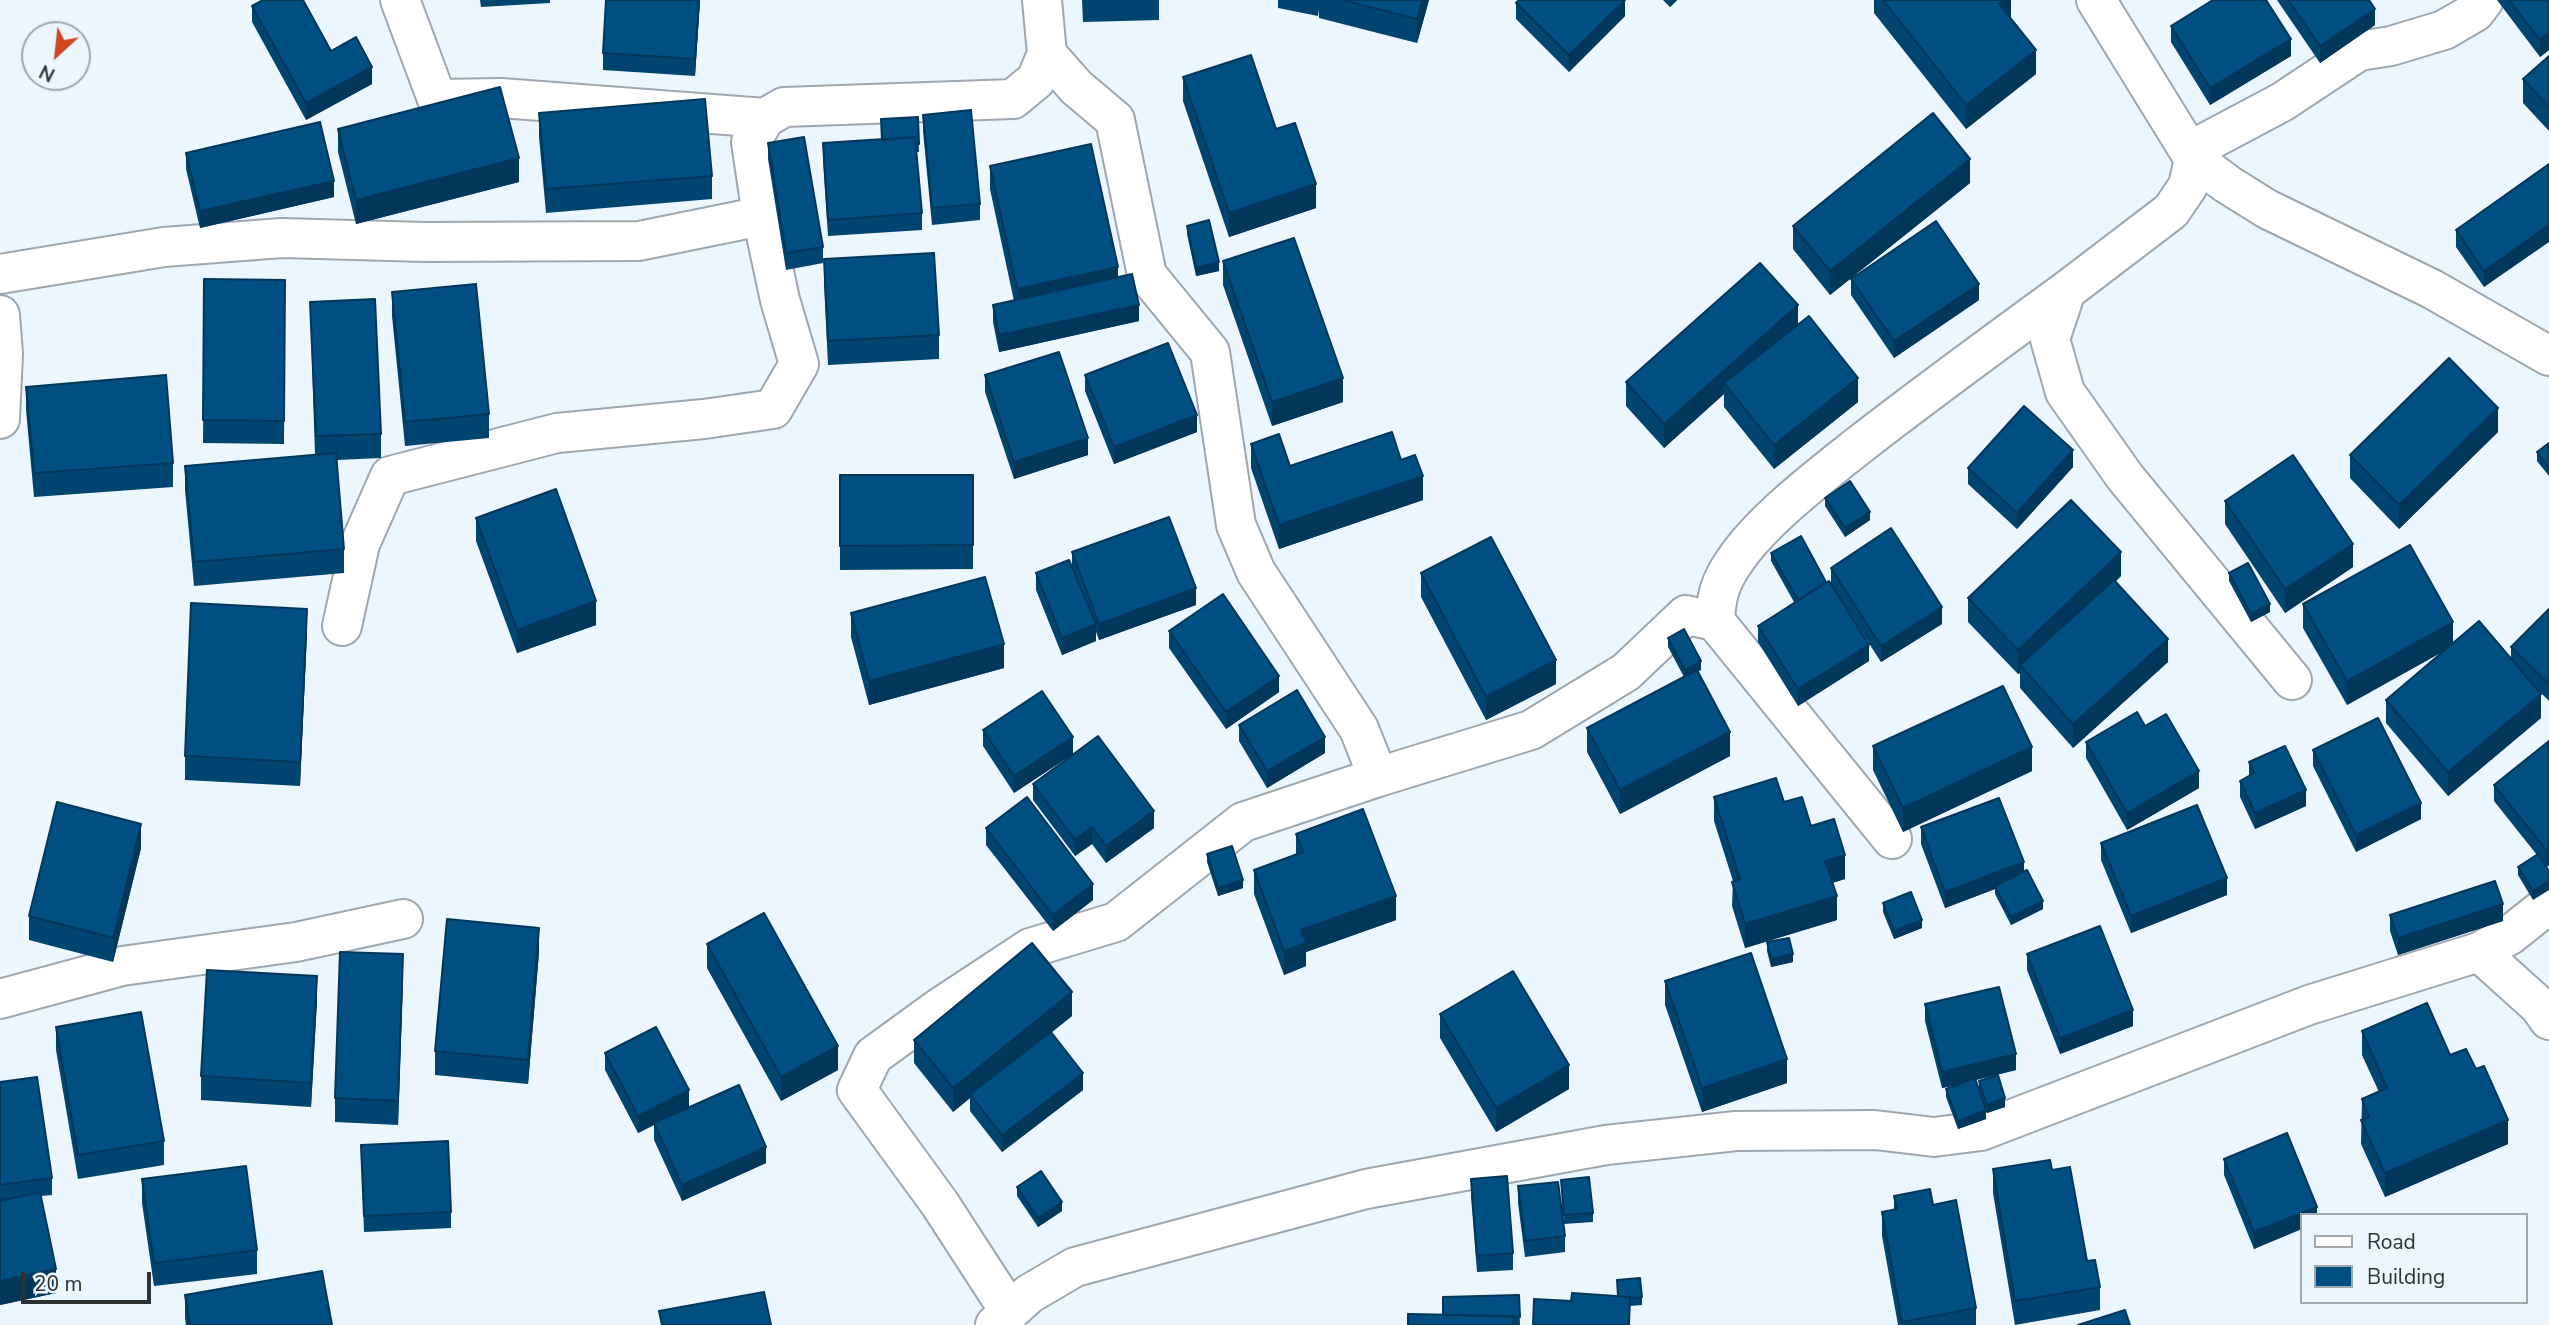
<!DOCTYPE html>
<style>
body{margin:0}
#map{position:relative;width:2549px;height:1325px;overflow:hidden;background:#ecf6fe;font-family:"Nunito Sans",sans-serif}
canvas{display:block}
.legend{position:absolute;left:2300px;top:1213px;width:228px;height:91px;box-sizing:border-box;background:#ecf6fe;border:2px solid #a0a8ae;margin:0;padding:9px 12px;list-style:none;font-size:21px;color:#2e3235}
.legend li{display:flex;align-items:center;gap:14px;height:35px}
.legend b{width:35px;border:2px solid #a0a8ae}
.north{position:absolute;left:21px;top:21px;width:70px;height:70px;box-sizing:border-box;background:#ecf6fe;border:2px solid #a0a8ae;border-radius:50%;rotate:207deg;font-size:19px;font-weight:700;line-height:28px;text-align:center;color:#2e3235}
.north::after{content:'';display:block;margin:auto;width:24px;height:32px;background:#cf461f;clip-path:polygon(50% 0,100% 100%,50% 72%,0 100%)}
.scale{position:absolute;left:21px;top:1272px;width:130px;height:32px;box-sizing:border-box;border:4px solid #2e3235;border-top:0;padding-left:9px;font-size:21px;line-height:24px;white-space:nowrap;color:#2e3235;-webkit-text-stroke:5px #ecf6fe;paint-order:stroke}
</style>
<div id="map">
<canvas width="2549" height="1325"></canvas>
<ul class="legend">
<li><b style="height:9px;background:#fff"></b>Road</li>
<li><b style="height:19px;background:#004f82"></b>Building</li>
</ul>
<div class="north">N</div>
<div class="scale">20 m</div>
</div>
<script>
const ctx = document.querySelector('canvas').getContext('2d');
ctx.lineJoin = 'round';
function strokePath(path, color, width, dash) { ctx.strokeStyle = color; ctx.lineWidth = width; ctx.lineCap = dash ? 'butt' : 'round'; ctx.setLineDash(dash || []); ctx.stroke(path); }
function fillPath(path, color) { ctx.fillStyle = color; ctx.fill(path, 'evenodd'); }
const street = new Path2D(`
 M400,0L437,99L501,98L765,118
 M2096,0L2194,159L2227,184L2267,209L2432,289L2549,356
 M1047,54L1076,87L1115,120L1147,275L1210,352L1236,525L1256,572L1359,729L1378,777L1531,730L1626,672L1686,615L1715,621
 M0,274L164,247L282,238L425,242L639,241L762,216
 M0,315L3,354L0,419
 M342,626L360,544L390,476L557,433L704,419L773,409L799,364L780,300L762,216L751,142L765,118L784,107L1013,99L1036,80L1047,54L1042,0
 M2292,680L2125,477L2065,392L2050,339L2066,291L2171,211L2188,186L2194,159L2201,145L2282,102L2359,51L2391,46L2444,30L2475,12L2484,0
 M1892,839L1715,621C1716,597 1720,582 1734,562C1760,522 1820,476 1858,446C1926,393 1996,342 2066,291
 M2479,952L2539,1006L2549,1020
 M0,999L122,966L296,942L403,919
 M1010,1312L940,1204L857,1090L873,1056L939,1008L1030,948L1116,922L1243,822L1378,777
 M995,1325L1029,1294L1075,1267L1366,1189L1606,1145L1736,1131L1875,1130L1934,1137L1981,1131L2309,1005L2479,952L2510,935L2549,904`);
strokePath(street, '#9ea7af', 42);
strokePath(street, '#fff', 38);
fillPath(new Path2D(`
 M480,0H550V3L481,7Z
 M700,0L695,76L603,70V53Z
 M1082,0H1159V20L1083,22Z
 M1278,0H1429L1417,43L1319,18V9L1318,16L1278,8Z
 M1663,0H1677L1670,7Z
 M1874,0H2011V19L2036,74L1966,129L1874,13Z
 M2277,0H2369L2375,25L2320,63Z
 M2497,0H2549V50L2540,57Z
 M1516,3L1625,16L1569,72L1516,19Z
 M252,6L331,51L372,84L306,120L252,22Z
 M2171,26L2291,56L2210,105L2171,42Z
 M2549,56V131L2523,103V79Z
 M1183,77L1276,129L1316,208L1229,237L1183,101Z
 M539,113L712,176V199L546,213L539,137Z
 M923,115L980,204V220L932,225L923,131Z
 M918,117L919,152H916L922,213V230L828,236L823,160V143L882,140L881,119Z
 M338,129L519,182L356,224L338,152Z
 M768,143L823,247V263L786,270L768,159Z
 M186,153L334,197L200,228L186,169Z
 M2549,164L2484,287L2456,247V230Z
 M990,166L1118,277L1139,321L999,352L993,322V305L1014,301L990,189Z
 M1970,183L1830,295L1793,249V226Z
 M1187,226L1219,271L1196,276L1187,234Z
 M824,259L939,335V359L828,365L824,283Z
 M1223,261L1343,402L1272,426L1223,285Z
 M204,279L285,280L284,444L203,443Z
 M1851,279L1979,300L1894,358L1851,295Z
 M392,292L489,414V438L405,446L392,316Z
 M310,302L381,434V458L337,460L344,549V573L194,586L185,490V466L315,455Z
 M1798,325L1858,402L1774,469L1724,407V394L1664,448L1626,406V382Z
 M985,375L1088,455L1014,479L985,392Z
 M1085,375L1197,432L1114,464L1085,391Z
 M26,387L173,463V487L34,497L26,410Z
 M2498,432L2399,529L2350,478V455Z
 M2549,443V476L2537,461V452Z
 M1251,444L1290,466L1401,460L1423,500L1279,549L1251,468Z
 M2073,467L2017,529L1968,484V468Z
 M840,475H973V569L840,570Z
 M1825,498L1870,520L1845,537L1825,506Z
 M2225,501L2353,567L2285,613L2225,524Z
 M476,518L596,625L517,653L476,541Z
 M1072,552L1196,605L1099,640L1096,632V641L1062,655L1036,590V573L1072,568Z
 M1771,553L1869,661L1798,706L1758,642V626L1794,602L1771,561Z
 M1831,568L1942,624L1881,662L1831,584Z
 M1421,573L1556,684L1486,720L1421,597Z
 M2229,573L2270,612L2251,622L2229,581Z
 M2121,576L2116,581L2168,662L2073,748L2020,688V673L2018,674L1968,622V598Z
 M2303,604L2453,643L2511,659V647L2549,609V701L2534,686L2541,718L2448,796L2386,723V700L2442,652L2347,705L2303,628Z
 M851,613L1004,668L869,705L851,637Z
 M1169,631L1279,692L1226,729L1169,648Z
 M307,632L300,786L185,780V756Z
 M1668,638L1701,670L1698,671L1730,756L1620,814L1587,752V728L1684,677L1668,647Z
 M1239,725L1325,753L1267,788L1239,741Z
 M2145,726L2199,788L2127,830L2086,758V742Z
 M983,730L1073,754L1014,793L983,746Z
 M2549,741L2547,867L2533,900L2518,875V867L2537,855L2494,801V785Z
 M1873,746L2032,771L1903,832L1873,770Z
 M2313,750L2421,819L2356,852L2313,766Z
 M2249,762L2306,806L2255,829L2240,797V781L2249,776Z
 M1033,784L1154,828L1106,863L1092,844L1075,856L1033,800Z
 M1714,797L1784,802L1811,826L1845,879L1832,883L1837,920L1745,948L1732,906L1733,881L1714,821Z
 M1921,827L2024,872L2043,909L2011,925L1995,894V889L1945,908L1921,844Z
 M986,828L1093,900L1053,931L986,845Z
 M1296,834L1396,920L1306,952V966L1284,975L1254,894V870L1296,854Z
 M2101,843L2227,895L2131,933L2101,860Z
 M141,848L113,962L29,940V916Z
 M1207,854L1243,888L1218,896L1207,862Z
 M1883,903L1922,928L1894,939L1883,912Z
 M2390,915L2503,921L2398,955L2390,931Z
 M1767,942L1793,962L1771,967L1767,951Z
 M707,944L838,1070L781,1101L707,968Z
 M539,952L528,1084L435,1075V1051Z
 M2027,954L2133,1026L2060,1054L2027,970Z
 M403,978L398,1125L335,1122V1098Z
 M1665,981L1787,1083L1702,1112L1665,1005Z
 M317,1000L311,1107L201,1100V1076Z
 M1925,1004L2016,1070L1976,1080L1979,1088V1081L2005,1107L1987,1113L1986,1112V1119L1958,1129L1946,1097V1089L1958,1085L1942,1088L1925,1021Z
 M1440,1014L1569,1089L1496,1132L1440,1038Z
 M1072,1016L1051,1032L1083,1090L1002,1152L970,1111V1098L953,1112L914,1063V1040Z
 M56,1027L164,1141V1165L78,1179L56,1050Z
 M2362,1031L2450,1055L2508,1144L2385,1197L2361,1144L2362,1099L2379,1092L2362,1055Z
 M605,1053L689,1107L673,1115L766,1163L682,1201L654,1140V1125L638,1133L605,1070Z
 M0,1082L52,1178V1195L41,1196L56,1293L0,1305Z
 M361,1145L451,1212V1228L364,1232Z
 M2224,1159L2317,1215L2254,1249L2224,1175Z
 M1993,1169L2087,1261L2100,1287V1310L2015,1325L1993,1193Z
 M142,1179L257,1250V1274L154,1286L142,1203Z
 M1471,1179L1513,1253V1270L1477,1272L1471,1196Z
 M1561,1180L1593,1213V1222L1564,1224Z
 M1518,1186L1565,1236V1252L1525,1257L1518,1203Z
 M1017,1187L1062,1211L1038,1227L1017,1196Z
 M1894,1196L1933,1205L1976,1308V1325H1898L1882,1236V1212L1894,1210Z
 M1617,1280L1642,1297V1305L1630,1306L1571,1301L1617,1296Z
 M185,1295L332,1325H186L185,1319Z
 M1519,1295L1520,1325H1408L1443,1315Z`), '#004470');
fillPath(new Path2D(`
 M699,0H700L695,76V59Z
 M1422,0H1429L1417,43V19Z
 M1625,0V16L1569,72V55Z
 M1670,0H1677L1670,7Z
 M2004,0H2011V19L1999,4Z
 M2375,9V25L2320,63V46Z
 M2549,33V50L2540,57V40Z
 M2291,39V56L2210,105V88Z
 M2036,50V74L1966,129V105Z
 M372,67V84L306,120V103Z
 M519,158V182L356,224V200Z
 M1970,159V183L1830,295V271Z
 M334,181V197L200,228V211Z
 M1316,184V208L1229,237V213Z
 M2549,225V242L2484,287V271Z
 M1219,262V271L1196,276V268Z
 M1118,267V291L1017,313V289Z
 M1979,284V300L1894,358V341Z
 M1139,305V321L999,352V335Z
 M1798,305V329L1724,383V394L1664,448V424Z
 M1343,378V402L1272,426V402Z
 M1858,378V402L1774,469V445Z
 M2498,408V432L2399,529V505Z
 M1197,415V432L1114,464V447Z
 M1088,438V455L1014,479V462Z
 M2073,450V467L2017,529V513Z
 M1423,476V500L1279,549V525Z
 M1870,512V520L1845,537V528Z
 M2353,544V567L2285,613V589Z
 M2121,552V576L2024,669L2020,665V673L2018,674V650Z
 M1196,588V605L1099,640V624Z
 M596,601V625L517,653V630Z
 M2270,604V612L2251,622V614Z
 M1942,607V624L1881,662V646Z
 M307,609V632L300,786V762Z
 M2453,622V646L2347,705V681Z
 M1096,624V641L1062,655V638Z
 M2168,639V662L2073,748V724Z
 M1004,644V668L869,705V681Z
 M1869,645V661L1798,706V689Z
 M1556,660V684L1486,720V697Z
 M1701,661V670L1685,678V670Z
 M1279,676V692L1226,729V712Z
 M2541,694V718L2448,796V772Z
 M1730,732V756L1620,814V790Z
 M1073,737V754L1014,793V776Z
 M1325,737V753L1267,788V771Z
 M2032,747V771L1903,832V808Z
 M2199,771V788L2127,830V813Z
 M2306,790V806L2255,829V813Z
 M2421,803V819L2356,852V835Z
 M1154,811V828L1106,863V846Z
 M141,824V848L113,962V938Z
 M1092,827V844L1075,856V840Z
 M2549,849V865L2547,867V851Z
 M1845,855V879L1825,885V861Z
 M2024,862V879L1995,886V889L1945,908V892Z
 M2227,878V895L2131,933V916Z
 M1243,880V888L1218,896V888Z
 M2549,881V890L2533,900V891Z
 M1093,884V900L1053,931V915Z
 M1396,896V920L1306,952V966L1284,975V951L1301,930Z
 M1837,896V920L1745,948V924Z
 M2043,901V909L2011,925V917Z
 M2503,904V921L2398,955V938Z
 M1922,920V928L1894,939V931Z
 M539,928V952L528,1084V1060Z
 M403,954V978L398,1125V1101Z
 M1793,954V962L1771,967V959Z
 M317,976V1000L311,1107V1083Z
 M1072,992V1016L972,1097L970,1094V1098L953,1112V1088Z
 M2133,1010V1026L2060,1054V1038Z
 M838,1046V1070L781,1101V1077Z
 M2016,1054V1070L1942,1088V1072Z
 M1787,1059V1083L1702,1112V1088Z
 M1569,1065V1089L1496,1132V1108Z
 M1083,1073V1090L1002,1152V1135Z
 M689,1090V1107L638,1133V1116Z
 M2005,1098V1107L1987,1113V1105Z
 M1986,1110V1119L1958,1129V1121Z
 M2508,1120V1144L2385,1197V1173Z
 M766,1147V1163L682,1201V1185Z
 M1062,1202V1211L1038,1227V1218Z
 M2317,1207V1215H2302V1229L2254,1249V1232Z
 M56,1269V1293L0,1305V1281Z`), '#00375b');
const building = new Path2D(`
 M263,0H303L331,51L356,37L372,67L306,103L252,6Z
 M606,0H699L695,59L603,53Z
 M1343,0H1422L1417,19Z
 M1519,0H1625L1569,55L1516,3Z
 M1883,0H2004L1999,4L2036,50L1966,105Z
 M2213,0H2266L2291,39L2210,88L2171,26Z
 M2288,0H2369L2375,9L2320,46Z
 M2509,0H2549V33L2540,40Z
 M1251,55L1276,129L1295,123L1316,184L1229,213L1183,77Z
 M2549,56V107L2523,79Z
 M500,87L519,158L356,200L338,129Z
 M705,99L712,176L546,189L539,113Z
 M971,110L980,204L932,208L923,115Z
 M1933,113L1970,159L1830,271L1793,226Z
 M918,117L919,144H916L915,137L882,140L881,119Z
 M320,122L334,181L200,211L186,153Z
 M804,137L823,247L786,253L768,143Z
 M915,137L922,213L828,220L823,143Z
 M1091,144L1118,267L1017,289L990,166Z
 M2549,164V225L2484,271L2456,230Z
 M1209,220L1219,262L1196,268L1187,226Z
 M1936,221L1979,284L1894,341L1851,279Z
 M1294,238L1343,378L1272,402L1223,261Z
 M934,253L939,335L828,341L824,259Z
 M1760,263L1798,305L1664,424L1626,382Z
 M1132,274L1139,305L999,335L993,305Z
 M204,279L285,280L284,421L203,420Z
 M476,284L489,414L405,422L392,292Z
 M375,299L381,434L316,436L310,302Z
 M1809,316L1858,378L1774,445L1724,383Z
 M1168,343L1197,415L1114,447L1085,375Z
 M1059,352L1088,438L1014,462L985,375Z
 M2449,358L2498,408L2399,505L2350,455Z
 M166,375L173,463L34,473L26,387Z
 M2024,406L2073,450L2017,513L1968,468Z
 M1392,432L1401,460L1415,455L1423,476L1279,525L1251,444L1279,434L1290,466Z
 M2549,443V468L2537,452Z
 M336,453L344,549L194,562L185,466Z
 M2293,455L2353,544L2285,589L2225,501Z
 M840,475H973V545L840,546Z
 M1850,481L1870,512L1845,528L1825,498Z
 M556,489L596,601L517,630L476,518Z
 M2071,500L2121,552L2018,650L1968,598Z
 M1169,517L1196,588L1099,624L1072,552Z
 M1891,528L1942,607L1881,646L1831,568Z
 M1801,536L1826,582L1798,600L1771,553Z
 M1491,537L1556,660L1486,697L1421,573Z
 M2410,545L2453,622L2347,681L2303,604Z
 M1069,560L1096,624L1062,638L1036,573Z
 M2248,563L2270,604L2251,614L2229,573Z
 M985,577L1004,644L869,681L851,613Z
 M2114,580L2168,639L2073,724L2020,665Z
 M1829,581L1869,645L1798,689L1758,626Z
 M1223,594L1279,676L1226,712L1169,631Z
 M191,603L307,609L300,762L185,756Z
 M2549,609V684L2511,647Z
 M2479,621L2541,694L2448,772L2386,700Z
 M1684,629L1701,661L1685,670L1668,638Z
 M1697,670L1730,732L1620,790L1587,728Z
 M2003,686L2032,747L1903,808L1873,746Z
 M1297,690L1325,737L1267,771L1239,725Z
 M1042,691L1073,737L1014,776L983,730Z
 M2137,712L2145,726L2166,714L2199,771L2127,813L2086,742Z
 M2378,718L2421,803L2356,835L2313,750Z
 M1098,736L1154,811L1106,846L1092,827L1075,840L1033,784Z
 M2549,741V849L2547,851L2494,785Z
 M2285,746L2306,790L2255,813L2240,781L2254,773L2249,762Z
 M1776,778L1784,802L1802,797L1811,826L1834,819L1845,855L1825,861L1837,896L1745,924L1732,882L1740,879L1714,797Z
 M1027,797L1093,884L1053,915L986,828Z
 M1999,798L2024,862L1945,892L1921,827Z
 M57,802L141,824L113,938L29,916Z
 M2197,805L2227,878L2131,916L2101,843Z
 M1363,809L1396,896L1301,930L1306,943L1284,951L1254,870L1303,852L1296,834Z
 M1232,846L1243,880L1218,888L1207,854Z
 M2538,854L2549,871V881L2533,891L2518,867Z
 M2027,870L2043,901L2011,917L1995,886Z
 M2495,881L2503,904L2398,938L2390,915Z
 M1911,892L1922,920L1894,931L1883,903Z
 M764,913L838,1046L781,1077L707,944Z
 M447,919L539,928L528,1060L435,1051Z
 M2100,926L2133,1010L2060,1038L2027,954Z
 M1789,938L1793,954L1771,959L1767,942Z
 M1032,943L1072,992L953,1088L914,1040Z
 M340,952L403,954L398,1101L335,1098Z
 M1751,953L1787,1059L1702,1088L1665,981Z
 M207,970L317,976L311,1083L201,1076Z
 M1513,971L1569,1065L1496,1108L1440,1014Z
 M1999,987L2016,1054L1942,1072L1925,1004Z
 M2427,1003L2450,1055L2466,1049L2476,1069L2484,1066L2508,1120L2385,1173L2361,1120L2369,1117L2362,1099L2387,1088L2362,1031Z
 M141,1012L164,1141L78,1155L56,1027Z
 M656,1027L689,1090L638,1116L605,1053Z
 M1051,1032L1083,1073L1002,1135L970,1094Z
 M1998,1075L2005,1098L1987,1105L1979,1081Z
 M37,1077L52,1178L0,1185V1082Z
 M1975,1078L1986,1110L1958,1121L1946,1089Z
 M739,1085L766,1147L682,1185L654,1123Z
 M2287,1133L2317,1207L2254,1232L2224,1159Z
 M448,1141L451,1212L364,1216L361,1145Z
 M2050,1160L2052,1170L2070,1167L2087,1261L2095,1260L2100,1287L2015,1301L1993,1169Z
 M246,1166L257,1250L154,1263L142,1179Z
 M1041,1171L1062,1202L1038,1218L1017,1187Z
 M1507,1176L1513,1253L1477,1256L1471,1179Z
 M1589,1177L1593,1213L1564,1215L1561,1180Z
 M1558,1182L1565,1236L1525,1241L1518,1186Z
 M1930,1189L1933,1205L1956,1200L1976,1308L1902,1322L1882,1212L1897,1209L1894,1196Z
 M40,1192L56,1269L0,1281V1201Z
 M322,1271L332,1325H190L185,1295Z
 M1640,1278L1642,1297L1630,1298L1618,1296L1617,1280Z
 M764,1292L771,1325H662L659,1311Z
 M1572,1293L1630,1297L1629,1325H1533L1534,1299L1571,1301Z
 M1519,1295L1520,1317L1443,1315V1297Z
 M2125,1310L2130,1325H2078Z
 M1408,1314L1514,1316L1513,1325H1408Z`);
fillPath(building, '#004f82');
strokePath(building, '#00375b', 2);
</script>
